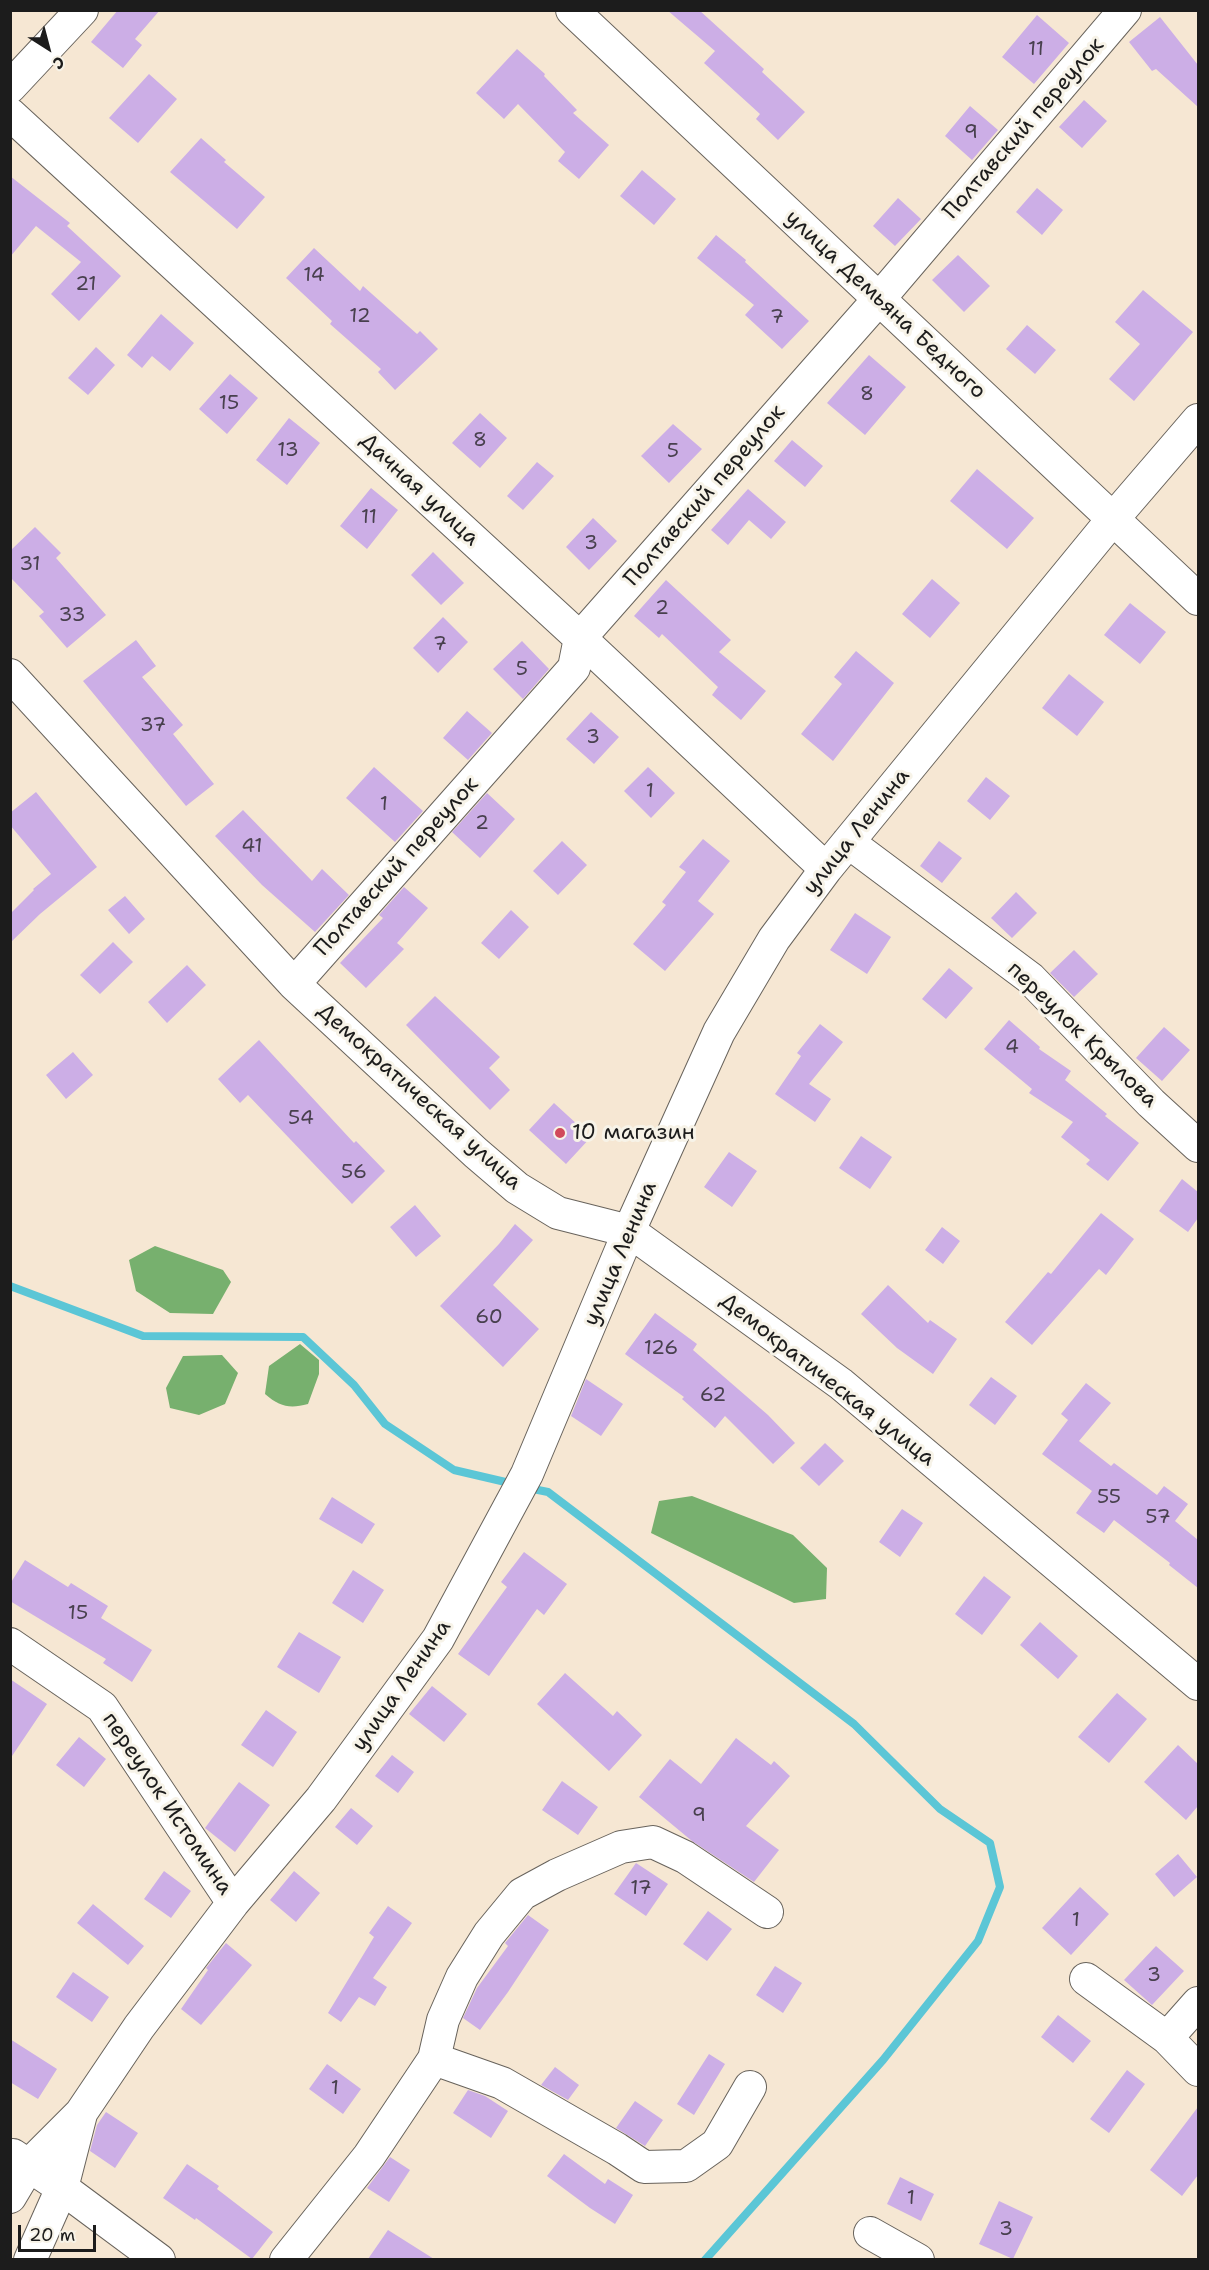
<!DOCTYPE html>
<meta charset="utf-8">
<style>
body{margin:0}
#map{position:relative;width:1209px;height:2270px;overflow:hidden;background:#f6e7d3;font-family:"Shantell Sans",sans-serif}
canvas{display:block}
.frame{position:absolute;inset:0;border:12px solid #1c1c1c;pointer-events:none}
.north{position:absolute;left:18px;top:18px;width:60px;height:60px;-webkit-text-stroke:4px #f7f3e8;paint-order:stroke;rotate:144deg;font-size:16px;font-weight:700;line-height:24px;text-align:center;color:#1c1c1c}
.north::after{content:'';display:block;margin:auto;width:21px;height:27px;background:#1c1c1c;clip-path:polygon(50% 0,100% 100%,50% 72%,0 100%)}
.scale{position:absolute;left:18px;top:2225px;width:78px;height:27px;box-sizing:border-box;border:3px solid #1c1c1c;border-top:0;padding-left:8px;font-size:18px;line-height:21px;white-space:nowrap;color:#1c1c1c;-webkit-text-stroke:4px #f7f3e8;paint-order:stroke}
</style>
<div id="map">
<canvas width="1209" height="2270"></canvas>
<div class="frame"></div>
<div class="north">С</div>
<div class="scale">20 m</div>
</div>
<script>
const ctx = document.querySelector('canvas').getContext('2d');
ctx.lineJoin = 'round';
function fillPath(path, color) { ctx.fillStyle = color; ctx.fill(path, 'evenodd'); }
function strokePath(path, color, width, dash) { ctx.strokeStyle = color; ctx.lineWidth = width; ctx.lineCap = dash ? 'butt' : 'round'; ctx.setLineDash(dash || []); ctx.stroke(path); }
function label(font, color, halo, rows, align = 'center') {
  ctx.font = font + ' "Shantell Sans",sans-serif'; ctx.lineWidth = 6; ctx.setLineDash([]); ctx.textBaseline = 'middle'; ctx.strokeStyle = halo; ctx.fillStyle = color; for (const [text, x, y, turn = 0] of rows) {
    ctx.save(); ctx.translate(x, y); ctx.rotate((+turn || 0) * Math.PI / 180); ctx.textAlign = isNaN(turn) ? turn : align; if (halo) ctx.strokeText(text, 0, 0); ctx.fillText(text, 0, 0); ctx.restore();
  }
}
fillPath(new Path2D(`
 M155,1246L223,1270L231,1282L213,1314L170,1313L136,1291L129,1260Z
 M300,1344L319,1360V1374L308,1404C290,1409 280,1407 265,1394L269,1366Z
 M222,1355L238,1373L225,1404L199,1415L170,1408L166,1388L183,1356Z
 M692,1496L793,1535L827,1568L826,1599L794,1603L651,1533L659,1501Z`), '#77b06e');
strokePath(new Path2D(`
 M10,1286L143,1336L303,1337L354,1385L385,1424L454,1470L514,1484
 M528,1488L548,1492L854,1724L940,1809L990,1843L1000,1887L978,1941L883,2060L705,2260`), '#5bc6d6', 8);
fillPath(new Path2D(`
 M118,10H160L135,39L142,45L123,68L91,42Z
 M667,10H699L764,69L762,72L805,112L778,140L756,119L760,114L704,63L715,51Z
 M1037,15L1069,43L1034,84L1002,57Z
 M1160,17L1198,65V107L1156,69L1152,71L1129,42Z
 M517,49L545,74L544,76L577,110L573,113L609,145L579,179L558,161L565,152L518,104L504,119L476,93Z
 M149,74L177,99L138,143L109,118Z
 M1084,100L1107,121L1082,148L1059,127Z
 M970,106L998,130L972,160L945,136Z
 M201,138L226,160L224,162L265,197L237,229L170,172Z
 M642,170L676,199L654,225L620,196Z
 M10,176L70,223L67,226L121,276L79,321L51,294L81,262L36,226L10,257Z
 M1037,188L1063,210L1042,235L1016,212Z
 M898,198L921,219L895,246L873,226Z
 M716,235L746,260L745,262L809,321L782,349L745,315L754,305L697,258Z
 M314,248L360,291L363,286L417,334L420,331L438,349L395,390L378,372L381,369L330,324L332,321L286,278Z
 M958,255L990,286L964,312L932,280Z
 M1143,290L1193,332L1134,401L1109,379L1140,344L1115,322Z
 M161,314L194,343L170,371L152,356L142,368L127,355Z
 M1027,325L1056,350L1035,374L1006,349Z
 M96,347L115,365L88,395L68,378Z
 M869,355L906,387L865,435L827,403Z
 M230,374L258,398L227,434L199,409Z
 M480,413L507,438L480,468L452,443Z
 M289,418L320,443L287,485L256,460Z
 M673,424L702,449L669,483L641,456Z
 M792,440L823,466L805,487L774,461Z
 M537,462L554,476L523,510L507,496Z
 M977,469L1034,518L1007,549L950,501Z
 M371,488L398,510L367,549L340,526Z
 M748,489L786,522L771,539L749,520L728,545L711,530Z
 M593,518L617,541L589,570L566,547Z
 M35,527L61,553L56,558L106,615L67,648L39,616L44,612L10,577V551Z
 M433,552L464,583L441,605L411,575Z
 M932,579L960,603L930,638L902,614Z
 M666,580L731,640L719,652L766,691L741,720L712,695L718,687L662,634L659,638L634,616Z
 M1130,603L1166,632L1140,664L1104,635Z
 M443,617L468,642L438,673L413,648Z
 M136,640L156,666L142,677L183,725L173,734L214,784L186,806L83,681Z
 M522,641L549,669L523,699L493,669Z
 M856,651L894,683L833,761L801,734L842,684L834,677Z
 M1069,674L1104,702L1077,736L1042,708Z
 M467,711L492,733L468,760L443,738Z
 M591,712L619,737L594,764L566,739Z
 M374,767L423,811L395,842L346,798Z
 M648,767L675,793L651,818L624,791Z
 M986,777L1010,796L990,820L967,801Z
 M36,792L97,867L40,914L10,943V914L34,890L33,889L51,874L10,825V813Z
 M487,793L515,819L480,858L452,832Z
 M243,810L312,881L322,869L349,895L315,932L262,885L215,836Z
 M703,839L730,861L698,901L714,914L665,971L633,944L666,905L662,902L686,872L679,867Z
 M562,841L587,865L558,895L533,871Z
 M939,841L962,858L942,883L920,866Z
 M404,887L428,908L397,943L404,949L366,988L340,963L383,918L379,915Z
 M1016,892L1037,913L1012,938L991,918Z
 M125,896L145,919L129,934L108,910Z
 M511,910L529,927L499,959L481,943Z
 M855,913L891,937L867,974L830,950Z
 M113,942L133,962L100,994L80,975Z
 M1074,950L1098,974L1074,997L1050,973Z
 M187,965L206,985L167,1023L148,1002Z
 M949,968L973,988L946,1019L922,999Z
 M435,996L500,1057L489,1068L510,1090L490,1110L406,1025Z
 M1009,1020L1040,1047L1039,1049L1071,1071L1065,1080L1107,1114L1105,1116L1139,1143L1108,1181L1086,1164L1090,1160L1061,1137L1073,1122L1029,1093L1032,1089L984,1049Z
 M820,1024L843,1042L809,1084L831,1099L815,1122L775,1094L801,1056L797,1053Z
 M1164,1027L1190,1050L1162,1081L1136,1058Z
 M259,1040L354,1143L356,1141L385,1171L352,1204L248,1095L240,1103L218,1079Z
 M73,1052L93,1075L66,1099L46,1075Z
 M554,1103L591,1137L566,1164L529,1130Z
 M861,1136L892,1157L870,1189L839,1168Z
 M729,1152L757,1171L732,1207L704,1187Z
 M1182,1179L1198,1192V1218L1188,1232L1159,1211Z
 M415,1205L441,1236L416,1257L390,1227Z
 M1101,1213L1134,1239L1106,1275L1099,1269L1032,1345L1005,1322L1048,1272L1051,1274Z
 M515,1224L533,1240L493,1285L539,1329L503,1367L440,1306L499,1244Z
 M942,1227L960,1241L943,1264L925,1250Z
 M888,1285L928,1323L930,1320L957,1339L933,1374L897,1348L861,1314Z
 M655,1313L697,1344L693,1350L768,1415L795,1443L773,1464L725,1416L715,1428L682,1399L684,1397L625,1354Z
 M991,1377L1017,1396L995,1425L969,1405Z
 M586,1379L623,1404L601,1436L571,1416Z
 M1086,1383L1111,1403L1079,1441L1111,1466L1114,1463L1157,1495L1164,1486L1188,1504L1175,1521L1198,1540V1588L1169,1565L1170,1563L1114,1520L1104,1533L1076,1513L1092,1491L1042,1454L1068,1420L1061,1414Z
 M825,1443L844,1461L819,1486L800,1468Z
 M332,1497L375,1524L362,1544L319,1519Z
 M902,1509L923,1523L900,1557L879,1542Z
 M524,1552L567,1584L544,1615L537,1609L489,1676L458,1654L507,1587L501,1582Z
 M25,1560L68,1587L71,1583L108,1606L101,1618L152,1650L132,1682L103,1663L106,1659L10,1601V1584Z
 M353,1570L384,1590L363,1623L332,1603Z
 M984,1576L1011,1597L982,1635L955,1614Z
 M1040,1622L1078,1656L1058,1679L1020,1645Z
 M299,1632L341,1657L319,1693L277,1667Z
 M565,1673L613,1716L617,1711L642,1735L609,1771L537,1704Z
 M10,1679L47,1704L10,1759Z
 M432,1686L467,1714L444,1742L409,1714Z
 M1117,1693L1147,1719L1109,1763L1078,1737Z
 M266,1710L297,1732L273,1767L241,1745Z
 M79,1737L106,1759L84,1787L56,1765Z
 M736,1738L771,1765L774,1761L790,1776L746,1826L779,1850L754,1882L692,1841L639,1797L670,1759L701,1784Z
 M1178,1745L1198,1764V1806L1186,1820L1144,1782Z
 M392,1755L414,1772L398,1793L375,1776Z
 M562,1781L598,1807L578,1835L542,1810Z
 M239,1782L270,1805L235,1852L205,1828Z
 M351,1808L373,1826L357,1845L335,1827Z
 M1178,1854L1197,1877L1174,1897L1155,1874Z
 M636,1863L668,1884L646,1916L614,1894Z
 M164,1871L191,1891L171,1918L144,1899Z
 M294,1871L320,1893L296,1922L270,1900Z
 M1080,1887L1109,1914L1071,1955L1042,1928Z
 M93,1904L144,1946L128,1965L77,1923Z
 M388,1906L412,1923L373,1978L387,1987L375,2006L359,1997L341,2022L328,2013L374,1937L369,1933Z
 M708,1911L732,1929L707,1961L683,1944Z
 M528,1915L549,1930L508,1992L480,2030L463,2018L477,1988L508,1946L505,1943Z
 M226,1943L252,1965L201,2025L181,2009L208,1970L206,1968Z
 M1156,1946L1184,1971L1152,2005L1124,1980Z
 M775,1966L802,1983L783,2013L756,1995Z
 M73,1972L109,1997L92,2022L56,1997Z
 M1058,2015L1091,2041L1073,2063L1041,2037Z
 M10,2039L57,2069L38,2099L10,2082Z
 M709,2054L725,2064L694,2115L677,2104Z
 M327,2064L361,2089L343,2114L309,2089Z
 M555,2067L579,2085L568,2100L541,2085Z
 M1127,2070L1145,2084L1109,2133L1090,2119Z
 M468,2090L485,2096L508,2111L491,2138L453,2113Z
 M635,2101L663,2120L645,2146L616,2128Z
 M1198,2107V2175L1182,2196L1150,2170Z
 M106,2112L138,2133L115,2168L90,2151L97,2125Z
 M564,2154L605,2184L608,2179L633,2195L615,2224L590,2208L547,2176Z
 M390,2157L410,2170L389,2202L367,2188Z
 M187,2164L219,2186L217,2189L273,2232L252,2259L196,2218L195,2220L163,2198Z
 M900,2177L934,2194L921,2221L887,2204Z
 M999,2201L1033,2217L1013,2259L979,2244Z
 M388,2230L434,2259H368Z`), '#ccaee6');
const minor = new Path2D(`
 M572,10L1198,599
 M10,87L82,10
 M10,114L580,638L826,869
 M10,675L294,984L476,1153L517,1188L558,1213L629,1231L841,1384L1198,1684
 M848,842L1030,978L1151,1103L1198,1146
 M294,984L574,668L580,638L879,299L1125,10
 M10,1644L102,1707L233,1903
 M1086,1979L1167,2038L1198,2070
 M1167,2038L1198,2003
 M434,2059L502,2083L617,2149L644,2167L686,2166L717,2144L750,2087
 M13,2155L62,2188L159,2260
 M10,2197L29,2165L81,2113L139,2027L233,1903L321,1799L438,1639L527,1474L629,1231L719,1032L774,939L826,869L1112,520L1198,420
 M870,2233L918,2260
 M30,2260L62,2188L81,2114
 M286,2260L369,2156L434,2059L443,2020L462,1977L489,1934L522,1894L557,1875L621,1847L653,1842L685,1857L767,1912`);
strokePath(minor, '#68635c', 34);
strokePath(minor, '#fff', 32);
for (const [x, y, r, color] of [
 [560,1133,6,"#d1495b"]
]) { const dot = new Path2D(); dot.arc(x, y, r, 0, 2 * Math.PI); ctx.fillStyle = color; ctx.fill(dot); strokePath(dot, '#f7f3e8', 2); }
label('20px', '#48404e', null, [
 ["11",1036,50],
 ["9",971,133],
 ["14",314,276],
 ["21",86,285],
 ["12",360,317],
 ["7",777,318],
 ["8",867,395],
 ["15",229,404],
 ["8",480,441],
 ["13",288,451],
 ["5",673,452],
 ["11",369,518],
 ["3",591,544],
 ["31",30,565],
 ["2",662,609],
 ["33",72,616],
 ["7",440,645],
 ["5",522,670],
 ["37",153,726],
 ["3",593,738],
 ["1",650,792],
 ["1",384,805],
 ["2",482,824],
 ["41",252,847],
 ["4",1012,1048],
 ["54",301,1119],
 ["56",354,1173],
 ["60",489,1318],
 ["126",661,1349],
 ["62",713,1396],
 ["55",1109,1498],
 ["57",1158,1518],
 ["15",78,1614],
 ["9",699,1816],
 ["17",641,1889],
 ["1",1076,1921],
 ["3",1154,1976],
 ["1",335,2089],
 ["1",911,2199],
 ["3",1006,2230]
]);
label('22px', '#1c1c1c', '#f7f3e8', [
 ["Полтавский переулок",1024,129,-49],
 ["улица Демьяна Бедного",885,305,43],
 ["Дачная улица",419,490,43],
 ["Полтавский переулок",705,496,-49],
 ["улица Ленина",857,832,-51],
 ["Полтавский переулок",397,867,-48],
 ["переулок Крылова",1082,1035,44],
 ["Демократическая улица",419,1097,42],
 ["улица Ленина",621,1254,-67],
 ["Демократическая улица",827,1380,38],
 ["улица Ленина",402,1686,-55],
 ["переулок Истомина",167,1804,56]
]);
label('22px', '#1c1c1c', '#f7f3e8', [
 ["10 магазин",572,1133]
], 'left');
</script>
